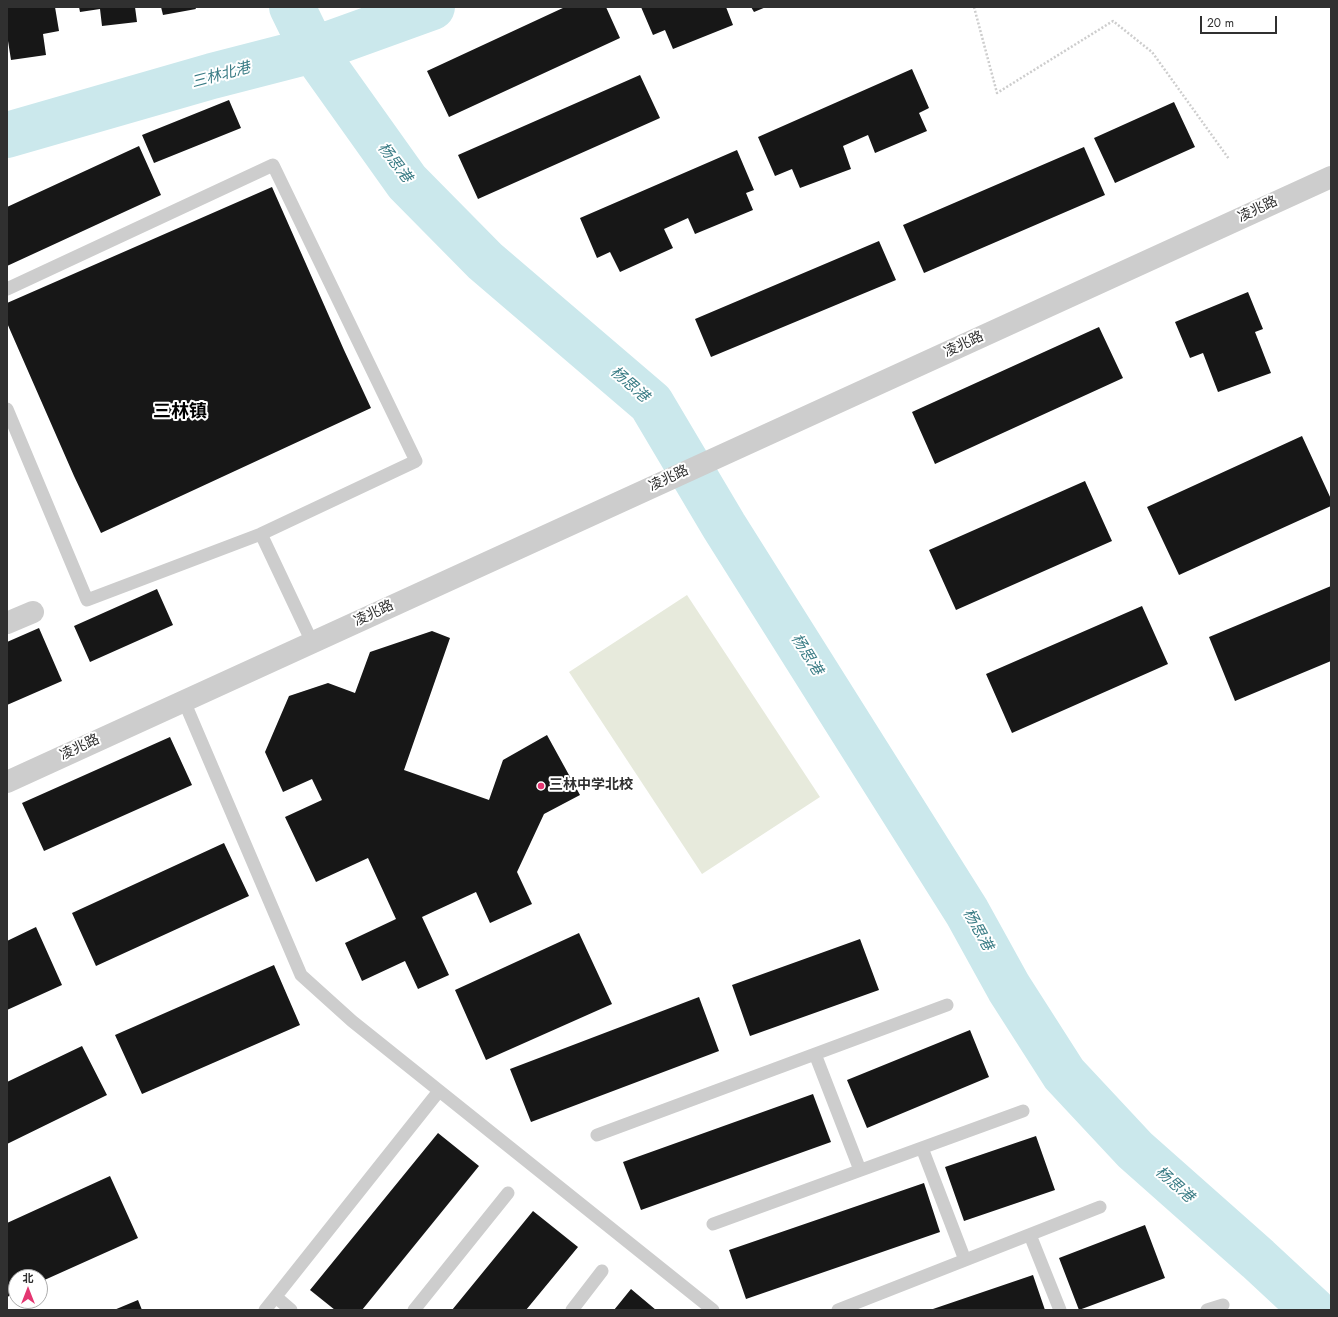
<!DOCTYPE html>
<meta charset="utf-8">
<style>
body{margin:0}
#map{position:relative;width:1338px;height:1317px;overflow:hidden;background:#fff;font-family:Jost,"Noto Sans SC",sans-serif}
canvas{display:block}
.frame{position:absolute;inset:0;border:8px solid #303030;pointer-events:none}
.north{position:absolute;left:8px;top:1269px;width:40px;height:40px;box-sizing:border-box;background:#fff;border:1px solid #acacac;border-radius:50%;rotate:0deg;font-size:11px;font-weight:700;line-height:16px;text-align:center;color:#303030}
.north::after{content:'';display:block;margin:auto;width:14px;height:18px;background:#e43671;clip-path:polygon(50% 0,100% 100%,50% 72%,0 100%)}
.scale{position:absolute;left:1200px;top:16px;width:77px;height:18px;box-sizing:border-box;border:2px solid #303030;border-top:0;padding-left:5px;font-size:12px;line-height:14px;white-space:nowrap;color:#303030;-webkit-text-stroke:3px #fff;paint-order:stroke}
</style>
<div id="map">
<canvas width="1338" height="1317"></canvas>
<div class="frame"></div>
<div class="north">北</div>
<div class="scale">20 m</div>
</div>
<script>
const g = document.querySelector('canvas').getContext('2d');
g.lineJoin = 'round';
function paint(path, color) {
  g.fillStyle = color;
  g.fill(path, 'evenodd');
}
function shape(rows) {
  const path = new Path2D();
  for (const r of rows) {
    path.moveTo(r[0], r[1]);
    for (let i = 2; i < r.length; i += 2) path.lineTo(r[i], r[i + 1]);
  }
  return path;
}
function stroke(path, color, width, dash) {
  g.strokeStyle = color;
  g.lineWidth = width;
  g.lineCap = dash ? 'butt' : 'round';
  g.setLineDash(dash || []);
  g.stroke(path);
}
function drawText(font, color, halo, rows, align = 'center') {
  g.font = font + ' Jost,"Noto Sans SC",sans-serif';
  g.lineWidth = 4;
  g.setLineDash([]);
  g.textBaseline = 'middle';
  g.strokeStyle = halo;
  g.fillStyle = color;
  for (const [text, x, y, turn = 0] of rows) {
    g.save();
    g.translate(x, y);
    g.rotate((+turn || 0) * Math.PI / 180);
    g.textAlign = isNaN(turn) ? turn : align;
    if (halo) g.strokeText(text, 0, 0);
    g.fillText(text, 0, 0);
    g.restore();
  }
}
paint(shape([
 [687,595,820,797,702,874,569,672]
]), '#e7eadc');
stroke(shape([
 [292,7,313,50,407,182,485,261,651,403,724,526,967,912,1009,988,1064,1074,1135,1150,1258,1259,1313,1310],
 [7,135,212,76,313,50,432,7]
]), '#cbe8ec', 46);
paint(shape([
 [7,7,55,7,59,31,43,34,46,55,11,60,8,41,7,41],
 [79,7,135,7,137,22,102,26,100,9,80,12],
 [161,7,195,7,196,9,163,15],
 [565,7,606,7,620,38,449,117,427,71],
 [641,7,726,7,733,25,673,49,665,30,653,35],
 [751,7,766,7,754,12],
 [912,69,929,108,919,113,927,131,875,153,868,135,843,146,851,169,800,188,792,169,775,176,758,137],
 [640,75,660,118,478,199,458,155],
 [229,100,241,128,154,163,142,135],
 [1174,102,1195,147,1115,183,1094,138],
 [139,146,161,195,7,266,7,207],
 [1084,147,1105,195,924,273,903,225],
 [737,150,754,190,746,193,753,210,695,234,688,218,664,229,673,248,620,272,610,252,597,258,580,218],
 [272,187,344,350,371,408,101,533,74,476,7,323,7,303],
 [879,241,896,280,711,357,695,319],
 [1248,292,1263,329,1255,332,1271,373,1218,392,1203,353,1190,358,1175,322],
 [1099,327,1123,378,935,464,912,412],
 [1302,436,1331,499,1331,506,1179,575,1147,507],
 [1085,481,1112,541,956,610,929,550],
 [1331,586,1331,661,1235,701,1209,637],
 [157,589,173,625,90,662,74,626],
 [1142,606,1168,664,1012,733,986,674],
 [39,628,62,681,7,705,7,642],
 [432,631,450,638,404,770,489,800,503,760,547,735,580,795,544,814,517,872,532,904,490,923,476,892,422,917,449,975,418,989,405,961,362,981,345,943,396,919,368,858,316,882,285,817,322,800,312,779,283,792,265,752,289,696,328,683,355,693,370,652],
 [170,737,192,785,44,851,22,803],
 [224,843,249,896,96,966,72,913],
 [36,927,62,985,7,1010,7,941],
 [579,933,612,1004,486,1060,455,990],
 [860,939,879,990,750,1036,732,985],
 [274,965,300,1025,142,1094,115,1035],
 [699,997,719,1051,531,1122,510,1069],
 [970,1030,989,1077,867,1128,847,1080],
 [82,1046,107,1095,7,1144,7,1082],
 [813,1094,831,1142,641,1210,623,1162],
 [438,1133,479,1166,362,1310,335,1310,310,1290],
 [1036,1136,1055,1190,964,1221,945,1167],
 [110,1176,138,1238,40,1282,40,1277,16,1277,16,1293,7,1297,7,1223],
 [924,1183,940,1232,746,1299,729,1250],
 [533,1211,578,1247,526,1310,452,1310],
 [1145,1225,1165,1278,1079,1310,1059,1258],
 [1033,1275,1045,1310,930,1310],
 [631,1289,656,1310,614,1310],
 [138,1300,142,1310,114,1310]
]), '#171717');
stroke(shape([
 [974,7,997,93,1113,21,1152,52,1229,159]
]), '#cdcdcd', 2.5, [2, 2]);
stroke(shape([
 [7,289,273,165,416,461,261,534,87,600,7,409],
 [261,534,312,642],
 [184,701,301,975,352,1021,713,1310],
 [815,1054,860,1170],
 [597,1135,947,1005],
 [922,1148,965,1260],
 [713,1224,1023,1111],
 [1030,1235,1060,1310],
 [276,1297,291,1310],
 [265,1310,439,1091],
 [414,1310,508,1193],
 [572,1310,602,1271],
 [838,1310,1100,1207],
 [1207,1310,1223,1305]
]), '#cdcdcd', 13);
stroke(shape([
 [7,623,33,612],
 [7,782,1331,177]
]), '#cdcdcd', 22);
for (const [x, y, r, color] of [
 [541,786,4,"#e43671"]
]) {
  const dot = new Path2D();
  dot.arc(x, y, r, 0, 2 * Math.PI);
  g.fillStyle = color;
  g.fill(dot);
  stroke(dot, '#fff', 1.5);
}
drawText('14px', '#303030', '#fff', [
 ["凌兆路",1258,210,-25],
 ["凌兆路",964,345,-25],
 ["凌兆路",669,479,-25],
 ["凌兆路",374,614,-25],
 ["凌兆路",80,748,-25]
]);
drawText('bold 14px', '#303030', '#fff', [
 ["三林中学北校",549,786]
], 'left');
drawText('italic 15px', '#3a7c85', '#fff', [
 ["三林北港",221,76,-15],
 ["杨思港",394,163,53],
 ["杨思港",629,385,41],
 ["杨思港",806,655,58],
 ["杨思港",977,930,61],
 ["杨思港",1174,1185,42]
]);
drawText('bold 18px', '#000', '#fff', [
 ["三林镇",180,413]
]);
</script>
